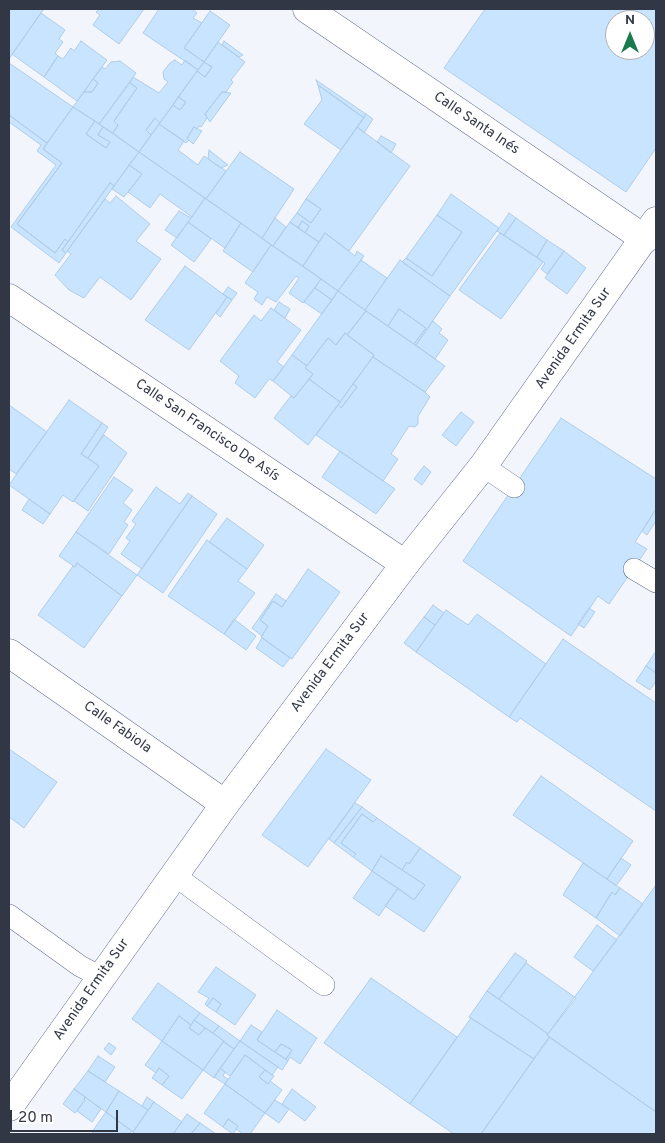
<!DOCTYPE html>
<meta charset="utf-8">
<style>
body{margin:0}
#map{position:relative;width:665px;height:1143px;overflow:hidden;background:#f3f5fd;font-family:Overpass,sans-serif}
canvas{display:block}
.frame{position:absolute;inset:0;border:10px solid #323745;pointer-events:none}
.north{position:absolute;left:605px;top:10px;width:50px;height:50px;box-sizing:border-box;background:#fff;border:1px solid #adafb5;border-radius:50%;rotate:0deg;font-size:14px;font-weight:700;line-height:20px;text-align:center;color:#323745}
.north::after{content:'';display:block;margin:auto;width:18px;height:22px;background:#1a794f;clip-path:polygon(50% 0,100% 100%,50% 72%,0 100%)}
.scale{position:absolute;left:10px;top:1110px;width:108px;height:22px;box-sizing:border-box;border:2px solid #323745;border-top:0;padding-left:6px;font-size:15px;line-height:18px;white-space:nowrap;color:#323745;-webkit-text-stroke:4px #fff;paint-order:stroke}
</style>
<div id="map">
<canvas width="665" height="1143"></canvas>
<div class="frame"></div>
<div class="north">N</div>
<div class="scale">20 m</div>
</div>
<script>
const g = document.querySelector('canvas').getContext('2d');
g.lineJoin = 'round';
function paint(path, color) {
  g.fillStyle = color;
  g.fill(path, 'evenodd');
}
function shape(rows) {
  const path = new Path2D();
  for (const r of rows) {
    path.moveTo(r[0], r[1]);
    for (let i = 2; i < r.length; i += 2) path.lineTo(r[i], r[i + 1]);
  }
  return path;
}
function stroke(path, color, width, dash) {
  g.strokeStyle = color;
  g.lineWidth = width;
  g.lineCap = dash ? 'butt' : 'round';
  g.setLineDash(dash || []);
  g.stroke(path);
}
function drawText(font, color, halo, rows, align = 'center') {
  g.font = font + ' Overpass,sans-serif';
  g.lineWidth = 5;
  g.setLineDash([]);
  g.textBaseline = 'middle';
  g.strokeStyle = halo;
  g.fillStyle = color;
  for (const [text, x, y, turn = 0] of rows) {
    g.save();
    g.translate(x, y);
    g.rotate((+turn || 0) * Math.PI / 180);
    g.textAlign = isNaN(turn) ? turn : align;
    if (halo) g.strokeText(text, 0, 0);
    g.fillText(text, 0, 0);
    g.restore();
  }
}
const building = shape([
 [9,9,41,9,43,10,9,59,9,9],
 [99,9,144,9,119,44,93,25,100,15,96,12,99,9],
 [159,9,192,9,197,13,193,18,202,23,184,48,204,62,198,70,143,33,159,9],
 [485,9,656,9,656,148,626,192,444,68,485,9],
 [615,20,645,20,645,50,615,50,615,20],
 [210,11,230,25,204,62,184,48,210,11],
 [41,13,65,30,59,39,63,42,55,53,58,56,44,77,12,54,41,13],
 [81,41,107,60,77,101,44,77,58,56,63,59,71,48,74,51,81,41],
 [224,41,243,55,239,57,222,45,224,41],
 [218,42,245,62,231,80,233,82,226,92,222,92,205,114,207,118,201,127,199,126,197,129,194,127,187,138,189,140,186,143,159,124,173,105,180,110,186,102,178,97,197,71,205,77,212,67,204,62,218,42],
 [175,60,182,65,185,60,198,70,160,123,155,118,146,130,151,135,139,152,113,133,118,125,114,121,137,88,130,83,133,77,159,93,168,82,164,79,163,72,170,63,175,60],
 [120,61,136,73,99,124,73,107,84,92,92,92,98,83,93,79,102,67,105,69,111,62,120,61],
 [204,62,212,67,205,77,197,71,204,62],
 [9,63,73,107,47,143,9,115,9,63],
 [93,79,98,83,92,92,84,92,93,79],
 [316,80,366,114,364,118,318,85,316,80],
 [130,83,137,88,114,121,118,125,113,133,99,124,130,83],
 [318,85,364,118,341,150,304,124,322,100,318,85],
 [222,92,231,93,210,122,205,114,222,92],
 [178,97,186,102,180,110,173,105,178,97],
 [73,107,95,121,86,134,106,148,110,142,98,135,103,127,139,152,114,186,110,183,68,242,65,239,55,253,17,224,62,163,43,149,73,107],
 [366,114,373,119,364,133,357,127,366,114],
 [9,115,47,143,43,149,62,163,17,224,55,253,65,239,68,242,62,250,66,253,59,263,11,227,56,165,37,151,41,145,9,122,9,115],
 [155,118,160,123,151,135,146,130,155,118],
 [95,121,103,127,98,135,110,142,106,148,86,134,95,121],
 [159,124,184,141,178,150,198,165,204,156,226,171,206,199,139,152,159,124],
 [194,127,202,131,193,144,187,138,194,127],
 [357,127,410,166,349,251,325,233,319,242,305,233,309,226,302,221,298,228,290,222,297,213,311,223,321,209,306,199,357,127],
 [381,136,396,144,391,153,377,142,381,136],
 [209,150,228,165,221,168,208,159,209,150],
 [139,152,205,198,192,217,160,194,150,208,128,192,142,174,129,165,139,152],
 [240,152,294,189,262,238,206,199,240,152],
 [129,165,142,174,124,197,112,189,129,165],
 [110,183,114,186,66,253,62,250,110,183],
 [451,194,499,228,450,296,402,262,406,258,432,276,462,232,437,215,451,194],
 [116,196,150,224,136,241,161,259,131,300,100,277,84,298,69,290,55,275,71,254,67,251,105,199,110,203,116,196],
 [205,198,241,223,225,248,188,222,205,198],
 [306,199,321,209,311,223,297,213,306,199],
 [179,211,191,218,177,238,165,230,179,211],
 [509,213,516,218,504,235,497,231,509,213],
 [437,215,462,232,432,276,406,258,437,215],
 [275,218,286,227,273,246,262,238,275,218],
 [516,218,547,240,537,257,504,235,516,218],
 [302,221,309,226,305,233,298,228,302,221],
 [188,222,211,239,194,262,171,245,188,222],
 [290,222,319,242,303,266,273,246,290,222],
 [241,223,271,245,253,272,223,251,241,223],
 [325,233,355,256,357,251,364,256,338,291,303,266,325,233],
 [500,233,543,262,501,319,459,290,500,233],
 [547,240,564,251,547,274,541,269,545,263,537,257,547,240],
 [271,245,321,279,303,303,289,293,299,278,296,276,276,302,267,297,262,305,254,299,258,292,245,283,271,245],
 [564,251,586,268,567,294,545,278,564,251],
 [361,260,387,278,365,310,338,291,361,260],
 [400,260,450,296,416,345,414,344,426,328,399,309,388,326,365,310,400,260],
 [185,266,227,297,189,350,145,320,185,266],
 [321,279,338,291,332,300,315,288,321,279],
 [228,287,237,293,232,300,223,294,228,287],
 [315,288,332,300,322,314,304,302,315,288],
 [338,291,366,311,347,335,345,333,336,345,328,338,307,366,292,355,338,291],
 [227,297,232,300,220,317,216,313,227,297],
 [279,302,290,309,285,318,274,310,279,302],
 [271,308,301,330,277,362,284,367,273,381,269,379,255,398,235,383,239,376,220,361,254,315,261,321,271,308],
 [399,309,426,328,414,344,388,326,399,309],
 [366,311,445,366,425,392,373,357,374,355,347,335,366,311],
 [433,321,442,329,439,333,448,340,435,359,416,345,433,321],
 [345,333,374,355,340,402,309,379,313,374,305,368,328,338,336,345,345,333],
 [292,355,307,366,305,368,313,374,294,398,273,381,292,355],
 [373,357,425,392,430,397,418,416,418,424,415,427,409,426,391,454,398,459,383,481,316,435,338,405,341,408,357,387,353,384,373,357],
 [309,379,340,402,308,445,274,418,291,396,294,398,309,379],
 [353,384,357,387,341,408,338,405,353,384],
 [69,400,102,423,81,454,99,466,73,502,63,495,50,514,9,485,69,400],
 [9,405,47,432,16,474,9,469,9,405],
 [461,412,474,422,456,446,442,435,461,412],
 [561,418,656,479,656,509,635,542,647,549,609,604,598,596,571,636,463,561,561,418],
 [102,423,108,427,88,458,81,454,102,423],
 [104,435,127,453,88,511,74,501,99,466,88,458,104,435],
 [340,451,395,489,376,514,322,477,340,451],
 [424,466,431,472,422,485,414,479,424,466],
 [114,477,133,490,123,503,132,510,124,522,128,525,109,554,76,532,114,477],
 [156,487,180,504,188,493,192,496,142,569,121,554,130,541,126,538,136,524,132,521,156,487],
 [192,496,217,514,163,593,137,575,192,496],
 [29,499,50,514,43,524,22,510,29,499],
 [656,509,656,521,647,535,642,531,656,509],
 [227,518,264,545,247,569,209,542,227,518],
 [76,532,137,575,122,596,77,563,75,567,59,556,76,532],
 [207,540,247,569,238,581,255,593,224,634,168,596,207,540],
 [77,563,122,596,84,648,38,615,73,566,75,567,77,563],
 [308,569,340,592,292,659,261,637,268,626,260,620,273,601,282,607,308,569],
 [276,594,286,601,282,607,273,601,260,620,268,626,262,636,252,628,276,594],
 [433,605,444,613,435,625,424,617,433,605],
 [589,608,595,612,584,628,578,624,589,608],
 [446,610,468,625,477,614,546,664,509,717,416,652,446,610],
 [424,617,435,625,416,652,404,643,424,617],
 [234,619,256,636,246,650,224,634,234,619],
 [262,638,290,658,283,667,256,648,262,638],
 [563,639,656,703,656,811,520,718,517,722,509,717,563,639],
 [656,651,656,673,646,666,656,651],
 [646,666,656,673,656,681,650,690,636,681,646,666],
 [9,749,57,782,24,828,9,817,9,749],
 [326,749,371,780,308,867,262,835,326,749],
 [541,776,633,841,607,879,513,815,541,776],
 [355,803,362,807,334,843,329,839,355,803],
 [362,807,377,818,373,822,362,814,341,843,356,854,353,857,334,843,362,807],
 [362,814,373,822,377,818,420,848,409,864,407,862,402,870,381,856,372,871,353,857,356,854,341,843,362,814],
 [420,848,461,877,424,932,385,906,398,888,414,900,425,885,402,870,407,862,409,864,420,848],
 [381,856,425,885,414,900,372,871,381,856],
 [621,858,631,865,616,886,607,879,621,858],
 [583,863,620,888,615,895,612,892,596,918,563,895,583,863],
 [372,871,398,888,379,916,353,898,372,871],
 [656,885,656,1112,547,1035,656,885],
 [620,888,643,904,620,936,596,918,612,892,615,895,620,888],
 [597,925,617,940,593,971,574,957,597,925],
 [515,953,527,961,499,999,487,991,515,953],
 [526,963,576,998,548,1034,499,999,526,963],
 [216,967,256,995,235,1025,216,1012,221,1004,213,998,207,1006,205,1004,209,998,198,992,216,967],
 [371,978,457,1037,410,1104,324,1043,371,978],
 [158,983,200,1013,191,1025,179,1016,162,1041,132,1019,158,983],
 [487,991,548,1034,547,1035,550,1037,534,1059,469,1017,487,991],
 [213,998,221,1004,216,1012,207,1006,213,998],
 [277,1010,317,1038,300,1064,290,1057,288,1061,286,1059,292,1050,281,1044,275,1052,257,1040,277,1010],
 [200,1013,219,1026,213,1033,194,1020,200,1013],
 [179,1016,191,1025,189,1028,199,1035,205,1028,224,1041,203,1070,162,1041,179,1016],
 [471,1018,534,1059,481,1134,454,1134,410,1104,471,1018],
 [194,1020,205,1028,199,1035,189,1028,194,1020],
 [251,1025,262,1032,257,1040,288,1061,282,1070,240,1041,251,1025],
 [219,1026,240,1041,234,1049,213,1033,219,1026],
 [549,1037,656,1112,656,1134,481,1134,549,1037],
 [162,1041,203,1070,182,1099,162,1085,169,1076,159,1068,156,1073,145,1065,162,1041],
 [240,1041,278,1067,272,1075,245,1055,230,1076,220,1068,240,1041],
 [223,1042,234,1049,214,1078,203,1070,223,1042],
 [109,1043,116,1048,111,1055,104,1049,109,1043],
 [281,1044,292,1050,286,1059,275,1052,281,1044],
 [245,1055,265,1070,259,1077,268,1084,270,1081,282,1090,265,1113,225,1084,245,1055],
 [98,1056,115,1067,105,1082,88,1071,98,1056],
 [159,1068,169,1076,162,1085,152,1078,159,1068],
 [220,1068,225,1072,223,1076,228,1079,225,1084,214,1077,220,1068],
 [265,1070,274,1076,268,1084,259,1077,265,1070],
 [88,1071,119,1091,106,1112,74,1089,88,1071],
 [225,1084,265,1113,250,1134,243,1134,236,1129,238,1126,228,1119,223,1127,204,1113,225,1084],
 [74,1089,85,1097,84,1100,85,1100,75,1113,63,1104,74,1089],
 [292,1089,316,1107,305,1121,282,1104,292,1089],
 [119,1091,148,1110,133,1132,106,1112,119,1091],
 [85,1097,101,1109,92,1122,77,1111,85,1100,84,1100,85,1097],
 [147,1097,154,1102,148,1110,142,1106,147,1097],
 [275,1100,289,1109,279,1123,265,1113,275,1100],
 [154,1102,182,1122,173,1134,136,1134,133,1132,154,1102],
 [106,1112,132,1131,129,1134,95,1134,92,1132,106,1112],
 [187,1114,200,1123,191,1134,173,1134,187,1114],
 [228,1119,238,1126,233,1134,223,1127,228,1119],
 [200,1123,216,1134,191,1134,200,1123]
]);
paint(building, '#c8e4fe');
stroke(building, '#afcce8', 1);
const service = shape([
 [483,466,514,487],
 [634,569,656,582],
 [174,875,324,985],
 [9,915,80,966,101,977]
]);
const minor = shape([
 [307,9,645,239],
 [9,298,405,564],
 [9,653,225,804]
]);
const secondary = shape([
 [9,1107,225,804,405,564,483,466,656,221]
]);
stroke(service, '#667190', 22);
stroke(minor, '#667190', 29);
stroke(secondary, '#667190', 29);
stroke(service, '#fff', 21);
stroke(minor, '#fff', 28);
stroke(secondary, '#fff', 28);
drawText('14px', '#323745', '#fff', [
 ["Calle Santa Inés",476,124,34],
 ["Avenida Ermita Sur",574,339,-55],
 ["Calle San Francisco De Asís",207,431,34],
 ["Avenida Ermita Sur",331,663,-53],
 ["Calle Fabiola",117,728,35],
 ["Avenida Ermita Sur",92,990,-55]
]);
</script>
